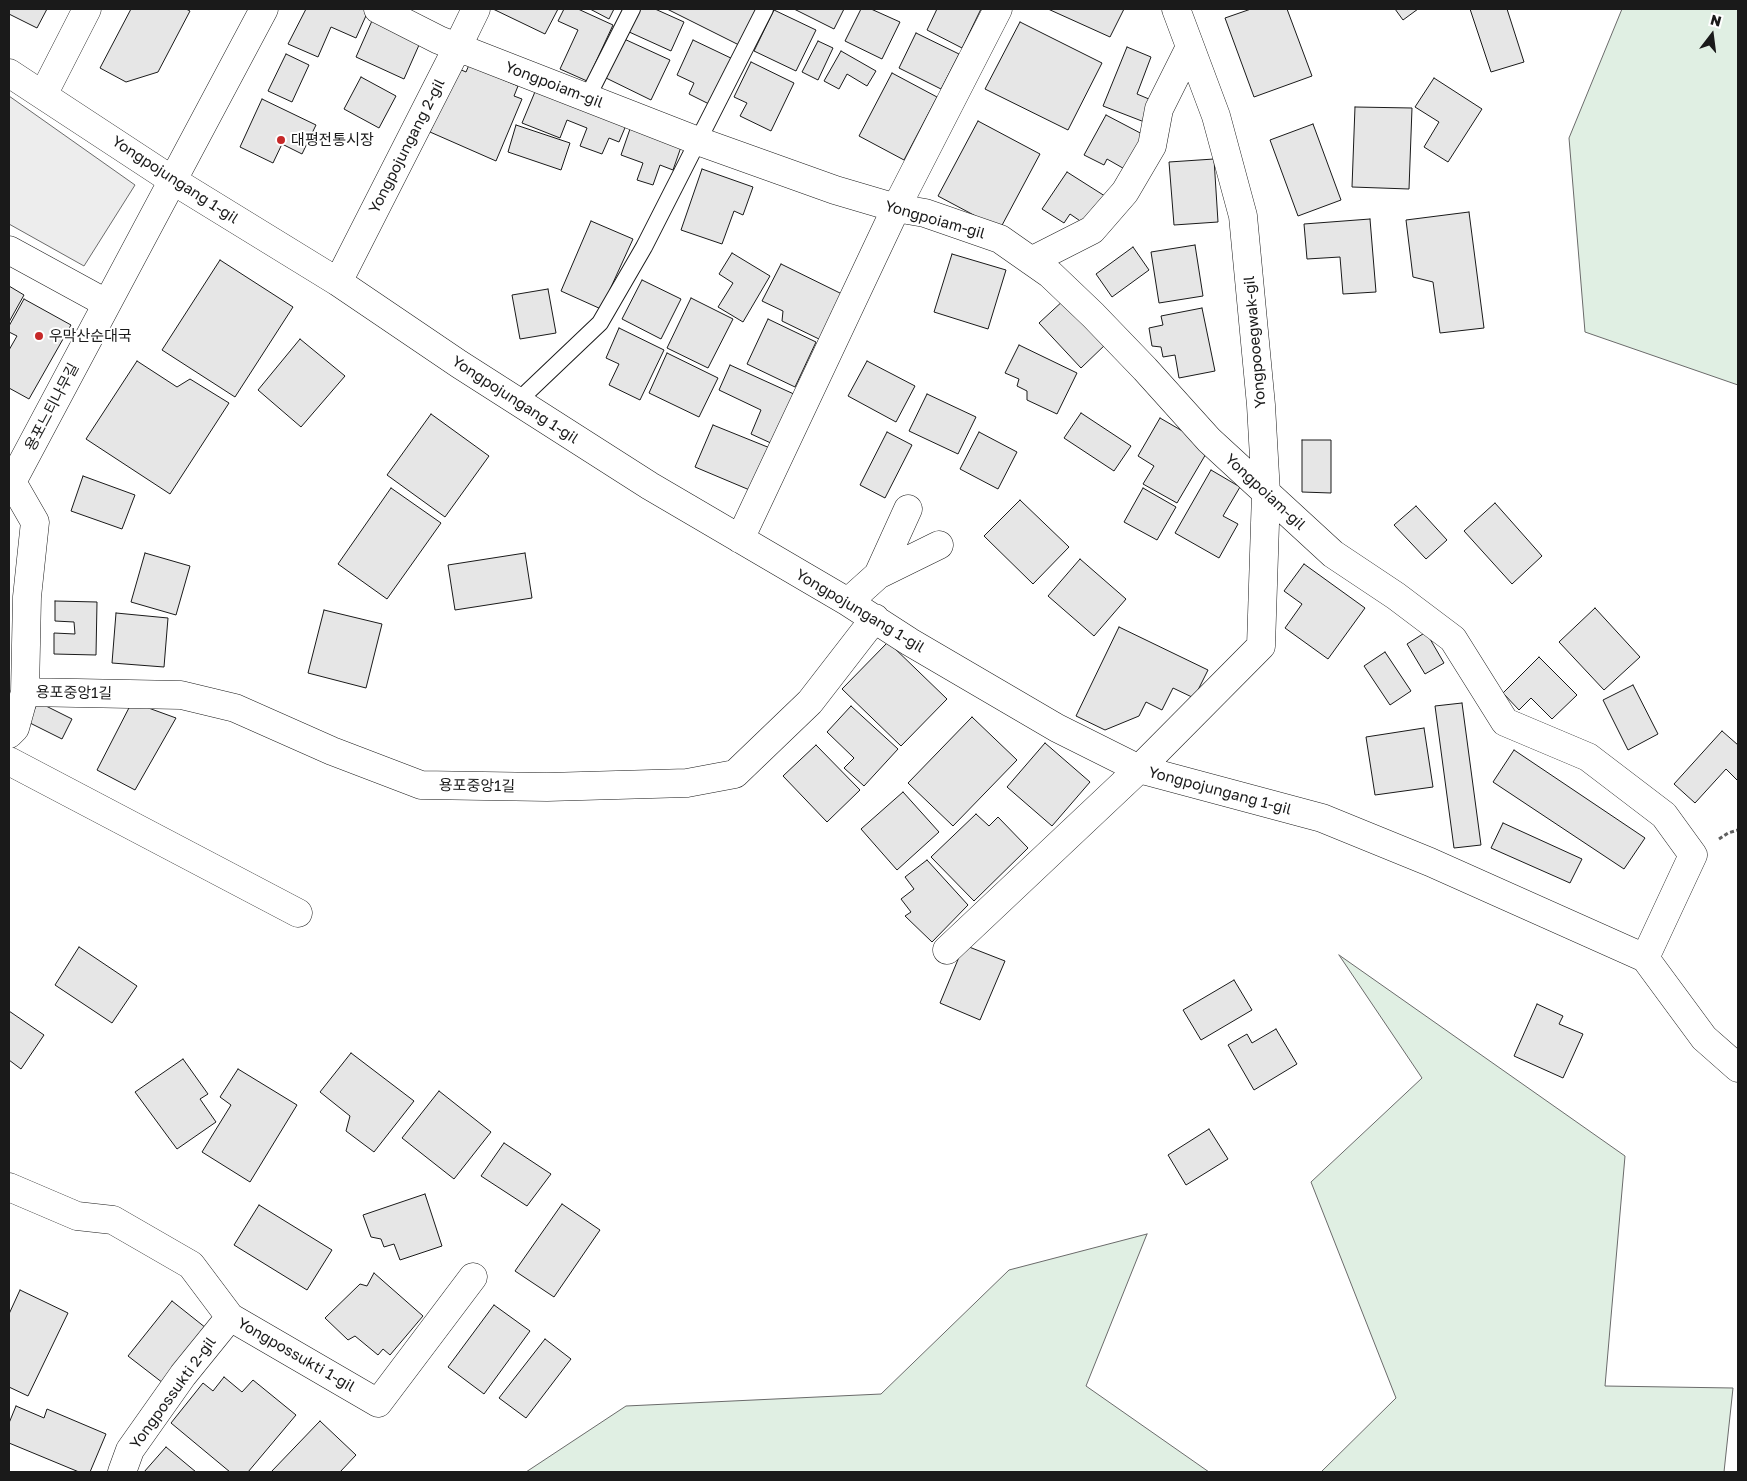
<!DOCTYPE html>
<meta charset="utf-8">
<style>
body{margin:0}
#map{position:relative;width:1747px;height:1481px;overflow:hidden;background:#fff;font-family:"Golos Text",sans-serif}
canvas{display:block}
.frame{position:absolute;inset:0;border:10px solid #1a1a1a;pointer-events:none}
.north{position:absolute;left:1687px;top:10px;width:50px;height:50px;-webkit-text-stroke:4px #fff;paint-order:stroke;rotate:15deg;font-size:14px;font-weight:700;line-height:20px;text-align:center;color:#1a1a1a}
.north::after{content:'';display:block;margin:auto;width:18px;height:22px;background:#1a1a1a;clip-path:polygon(50% 0,100% 100%,50% 72%,0 100%)}
</style>
<div id="map">
<canvas width="1747" height="1481"></canvas>
<div class="frame"></div>
<div class="north">N</div>
</div>
<script>
const g = document.querySelector('canvas').getContext('2d');
g.lineJoin = 'round';
function paint(path, color) {
  g.fillStyle = color;
  g.fill(path, 'evenodd');
}
function shape(rows) {
  const path = new Path2D();
  for (const r of rows) {
    path.moveTo(r[0], r[1]);
    for (let i = 2; i < r.length; i += 2) path.lineTo(r[i], r[i + 1]);
  }
  return path;
}
function stroke(path, color, width, dash) {
  g.strokeStyle = color;
  g.lineWidth = width;
  g.lineCap = dash ? 'butt' : 'round';
  g.setLineDash(dash || []);
  g.stroke(path);
}
function drawText(font, color, halo, rows, align = 'center') {
  g.font = font + ' "Golos Text","Noto Sans KR",sans-serif';
  g.lineWidth = 4;
  g.setLineDash([]);
  g.textBaseline = 'middle';
  g.strokeStyle = halo;
  g.fillStyle = color;
  for (const [text, x, y, turn = 0] of rows) {
    g.save();
    g.translate(x, y);
    g.rotate((+turn || 0) * Math.PI / 180);
    g.textAlign = isNaN(turn) ? turn : align;
    if (halo) g.strokeText(text, 0, 0);
    g.fillText(text, 0, 0);
    g.restore();
  }
}
const green = shape([
 [1622,9,1738,9,1738,385,1585,332,1569,138,1622,9],
 [1339,955,1625,1156,1605,1386,1733,1388,1724,1472,1321,1472,1396,1398,1311,1182,1422,1078,1339,955],
 [1147,1234,1086,1386,1209,1472,526,1472,626,1406,881,1394,1009,1270,1147,1234]
]);
paint(green, '#e0efe3');
stroke(green, '#6a6a6a', 1);
const parking = shape([
 [9,96,135,185,84,266,9,224,9,96]
]);
paint(parking, '#ededed');
stroke(parking, '#6a6a6a', 1);
const building = shape([
 [9,9,47,9,37,28,9,14,9,9],
 [131,9,186,9,190,11,158,72,126,82,100,68,131,9],
 [306,9,369,9,356,38,331,27,318,57,288,44,306,9],
 [493,9,558,9,545,34,493,9],
 [564,9,578,9,613,25,587,81,560,69,578,30,558,21,564,9],
 [590,9,614,9,609,19,590,9],
 [638,9,655,9,684,22,671,51,627,31,638,9],
 [667,9,760,9,741,46,667,9],
 [794,9,844,9,834,29,794,9],
 [861,9,871,9,900,22,882,59,845,41,861,9],
 [937,9,981,9,962,48,927,30,937,9],
 [1048,9,1124,9,1110,37,1048,9],
 [1251,9,1287,9,1312,76,1254,97,1225,18,1251,9],
 [1395,9,1418,9,1403,20,1395,9],
 [1470,9,1507,9,1524,62,1491,72,1470,9],
 [774,10,816,30,796,71,754,51,774,10],
 [375,14,423,36,404,79,356,57,375,14],
 [1020,22,1102,63,1068,130,985,89,1020,22],
 [916,33,959,54,941,89,899,68,916,33],
 [622,38,670,60,651,100,604,77,622,38],
 [693,40,735,60,713,106,689,94,694,83,677,75,693,40],
 [818,41,833,48,818,80,802,72,818,41],
 [1127,47,1151,57,1137,94,1156,102,1147,123,1103,106,1127,47],
 [841,51,876,71,867,86,847,74,839,89,824,81,841,51],
 [286,54,309,65,292,102,268,91,286,54],
 [751,62,794,83,771,131,740,116,747,103,734,97,751,62],
 [469,65,518,86,514,96,522,99,496,161,430,132,457,68,466,72,469,65],
 [892,73,937,97,904,160,859,136,892,73],
 [361,77,396,96,379,128,344,109,361,77],
 [1434,78,1482,109,1448,162,1424,147,1439,122,1415,107,1434,78],
 [537,87,627,123,619,142,609,138,602,154,580,146,587,128,567,120,560,138,522,123,537,87],
 [262,99,316,125,302,154,282,144,273,163,240,147,262,99],
 [1355,107,1412,108,1409,189,1352,187,1355,107],
 [1106,115,1146,136,1128,171,1107,159,1104,165,1084,155,1106,115],
 [978,121,1040,154,1000,229,938,196,978,121],
 [1313,124,1341,200,1298,216,1270,140,1313,124],
 [516,125,570,143,561,170,508,152,516,125],
 [630,129,681,147,673,170,660,165,653,185,637,180,643,163,621,155,630,129],
 [1214,159,1218,222,1174,225,1169,162,1214,159],
 [702,169,753,187,743,215,734,211,722,244,681,230,702,169],
 [1067,172,1108,198,1089,227,1070,214,1064,223,1042,209,1067,172],
 [1469,212,1484,328,1440,333,1433,282,1413,277,1406,220,1469,212],
 [1370,219,1376,292,1343,294,1340,257,1307,259,1304,224,1370,219],
 [591,221,633,239,601,309,561,291,591,221],
 [1195,245,1203,296,1159,303,1151,252,1195,245],
 [1133,247,1149,270,1112,297,1096,274,1133,247],
 [732,253,770,276,743,322,718,307,733,283,719,274,732,253],
 [952,254,1006,270,988,329,934,312,952,254],
 [220,260,293,307,235,397,162,350,220,260],
 [781,264,844,295,821,340,782,321,783,311,762,301,781,264],
 [642,280,681,299,661,339,622,319,642,280],
 [9,286,24,295,9,322,9,286],
 [548,289,556,333,520,339,512,295,548,289],
 [691,298,733,319,708,368,667,348,691,298],
 [24,299,71,325,29,399,9,388,9,350,17,336,9,332,9,326,24,299],
 [1065,299,1107,343,1081,368,1039,323,1065,299],
 [1202,308,1215,371,1179,378,1175,355,1163,357,1161,347,1152,346,1149,328,1163,325,1161,316,1202,308],
 [768,319,816,342,795,387,747,364,768,319],
 [619,328,664,350,640,400,609,385,619,364,606,358,619,328],
 [300,339,345,376,301,427,258,390,300,339],
 [1019,345,1077,373,1057,414,1027,400,1027,391,1017,386,1019,379,1005,373,1019,345],
 [667,353,718,378,699,417,649,393,667,353],
 [137,361,177,387,190,379,229,403,170,494,86,439,137,361],
 [867,361,915,386,896,422,848,396,867,361],
 [730,365,796,395,773,444,751,434,761,410,719,390,730,365],
 [927,394,976,417,958,454,909,431,927,394],
 [1081,413,1131,446,1114,471,1064,438,1081,413],
 [431,414,489,456,445,517,387,475,431,414],
 [1160,418,1210,447,1177,503,1143,484,1154,466,1138,456,1160,418],
 [713,425,770,448,752,491,695,467,713,425],
 [887,432,912,445,885,498,860,485,887,432],
 [979,432,1017,452,998,489,960,469,979,432],
 [1302,440,1331,440,1331,493,1302,492,1302,440],
 [1211,470,1240,487,1223,516,1238,524,1219,558,1175,533,1211,470],
 [83,476,135,495,122,529,71,511,83,476],
 [391,488,441,523,387,599,338,564,391,488],
 [1143,488,1176,507,1157,540,1124,522,1143,488],
 [1020,500,1069,547,1033,584,984,536,1020,500],
 [1495,503,1542,556,1512,584,1464,531,1495,503],
 [1416,506,1447,540,1426,559,1394,525,1416,506],
 [145,553,190,566,176,615,131,602,145,553],
 [525,553,532,598,455,610,448,565,525,553],
 [1080,559,1126,599,1094,636,1048,596,1080,559],
 [1304,564,1365,608,1328,659,1285,628,1302,604,1284,591,1304,564],
 [55,601,97,602,96,655,54,654,54,633,75,634,74,622,55,621,55,601],
 [1595,608,1640,657,1604,690,1559,642,1595,608],
 [324,610,382,624,366,688,308,673,324,610],
 [116,613,168,618,164,667,112,663,116,613],
 [1119,627,1208,670,1194,698,1173,688,1162,710,1146,702,1139,716,1105,730,1076,716,1119,627],
 [1426,632,1444,663,1425,674,1407,644,1426,632],
 [888,642,947,699,901,746,842,689,888,642],
 [1385,652,1411,691,1390,705,1364,666,1385,652],
 [1539,657,1577,695,1552,719,1531,698,1519,710,1503,693,1539,657],
 [1633,685,1658,734,1628,750,1603,700,1633,685],
 [38,702,72,719,62,739,28,722,38,702],
 [132,702,176,718,135,790,97,770,132,702],
 [1462,703,1481,845,1454,848,1435,706,1462,703],
 [851,706,898,749,864,786,844,768,854,758,827,732,851,706],
 [972,717,1017,760,953,826,908,783,972,717],
 [1424,728,1433,787,1375,795,1366,737,1424,728],
 [1722,731,1738,745,1738,781,1726,769,1695,803,1674,784,1722,731],
 [1045,743,1090,782,1052,826,1007,787,1045,743],
 [816,745,860,790,827,822,783,776,816,745],
 [1514,750,1645,838,1624,869,1493,782,1514,750],
 [903,792,939,832,897,870,861,829,903,792],
 [976,814,989,826,998,817,1028,848,974,901,931,857,976,814],
 [1503,823,1582,859,1570,883,1491,848,1503,823],
 [927,860,968,905,932,942,905,916,911,912,901,899,914,889,905,877,927,860],
 [964,945,1005,961,980,1020,940,1003,964,945],
 [79,947,137,986,112,1023,55,985,79,947],
 [1234,980,1252,1010,1201,1040,1183,1010,1234,980],
 [1537,1004,1563,1016,1559,1024,1583,1034,1563,1078,1514,1056,1537,1004],
 [9,1011,44,1035,21,1069,9,1060,9,1011],
 [1276,1029,1297,1064,1254,1090,1228,1045,1247,1034,1252,1043,1276,1029],
 [351,1053,414,1101,374,1152,346,1131,350,1116,320,1092,351,1053],
 [183,1059,208,1094,200,1099,216,1122,177,1149,135,1092,183,1059],
 [238,1069,297,1105,250,1182,202,1152,231,1105,220,1097,238,1069],
 [439,1091,491,1132,454,1179,402,1138,439,1091],
 [1209,1129,1228,1159,1186,1185,1168,1155,1209,1129],
 [504,1143,551,1174,527,1206,481,1176,504,1143],
 [425,1194,442,1246,400,1260,394,1244,384,1247,381,1239,371,1237,363,1215,425,1194],
 [562,1204,600,1230,554,1297,515,1271,562,1204],
 [259,1205,332,1250,307,1290,234,1245,259,1205],
 [374,1273,423,1316,390,1355,383,1349,378,1355,355,1336,348,1340,325,1318,360,1284,367,1286,374,1273],
 [20,1290,68,1313,28,1396,9,1387,9,1314,20,1290],
 [172,1301,206,1328,163,1383,128,1356,172,1301],
 [494,1305,530,1331,484,1394,448,1367,494,1305],
 [545,1339,571,1359,526,1418,499,1398,545,1339],
 [224,1377,242,1392,253,1380,296,1415,248,1472,230,1472,171,1423,203,1383,213,1391,224,1377],
 [16,1406,44,1418,47,1409,106,1434,90,1472,79,1472,9,1443,9,1423,16,1406],
 [320,1421,356,1455,340,1472,271,1472,320,1421],
 [166,1447,196,1472,144,1472,166,1447]
]);
paint(building, '#e6e6e6');
stroke(building, '#1a1a1a', 1);
const lane = shape([
 [587,98,632,9],
 [517,402,600,323,644,247,765,9]
]);
const street = shape([
 [378,9,439,40,698,141,835,190,896,208,925,213,1000,239,1050,274,1093,315,1145,369,1209,440,1333,554,1396,596,1453,639,1505,722,1588,757,1664,815,1693,855,1645,958],
 [9,73,172,180,338,282,459,364,650,486,848,602,910,642,1057,728,1139,769,1322,818,1430,862,1645,958,1704,1038,1738,1068],
 [43,95,87,9],
 [9,250,106,303],
 [1031,261,1092,230,1125,192,1152,146,1159,109,1190,47],
 [338,282,457,48,476,9],
 [740,539,896,208,998,9],
 [878,575,908,509],
 [848,602,878,575,939,545],
 [25,692,181,695,235,708,332,751,421,785,547,787,687,783,735,774,810,702,875,618],
 [9,734,15,728,25,692,27,597,35,522,12,482,264,9],
 [9,761,298,913],
 [947,950,1139,769,1261,646,1266,493,1261,405,1243,216,1216,116,1176,9],
 [9,1187,77,1216,113,1220,191,1265,230,1317,378,1403,473,1277],
 [122,1472,130,1450,183,1375,230,1317]
]);
stroke(lane, '#1a1a1a', 18);
stroke(street, '#1a1a1a', 29);
stroke(shape([
 [1719,839,1728,833,1738,830]
]), '#5f5f5f', 3, [4, 2.5]);
stroke(lane, '#fff', 16);
stroke(street, '#fff', 28);
for (const [x, y, r, color] of [
 [281,140,5,"#c62828"],
 [39,336,5,"#c62828"]
]) {
  const dot = new Path2D();
  dot.arc(x, y, r, 0, 2 * Math.PI);
  g.fillStyle = color;
  g.fill(dot);
  stroke(dot, '#fff', 2);
}
drawText('15px', '#1a1a1a', '#fff', [
 ["Yongpoiam-gil",554,85,21],
 ["Yongpojungang 2-gil",407,146,-63],
 ["Yongpojungang 1-gil",175,180,33],
 ["Yongpoiam-gil",935,220,16],
 ["Yongpooegwak-gil",1255,342,-95],
 ["Yongpojungang 1-gil",515,400,33],
 ["용포느티나무길",52,407,-62],
 ["Yongpoiam-gil",1265,492,43],
 ["Yongpojungang 1-gil",860,611,31],
 ["용포중앙1길",74,693,1],
 ["용포중앙1길",477,786,1],
 ["Yongpojungang 1-gil",1220,791,15],
 ["Yongpossukti 1-gil",296,1355,30],
 ["Yongpossukti 2-gil",173,1393,-54]
]);
drawText('15px', '#1a1a1a', '#fff', [
 ["대평전통시장",291,140],
 ["우막산순대국",49,336]
], 'left');
</script>
